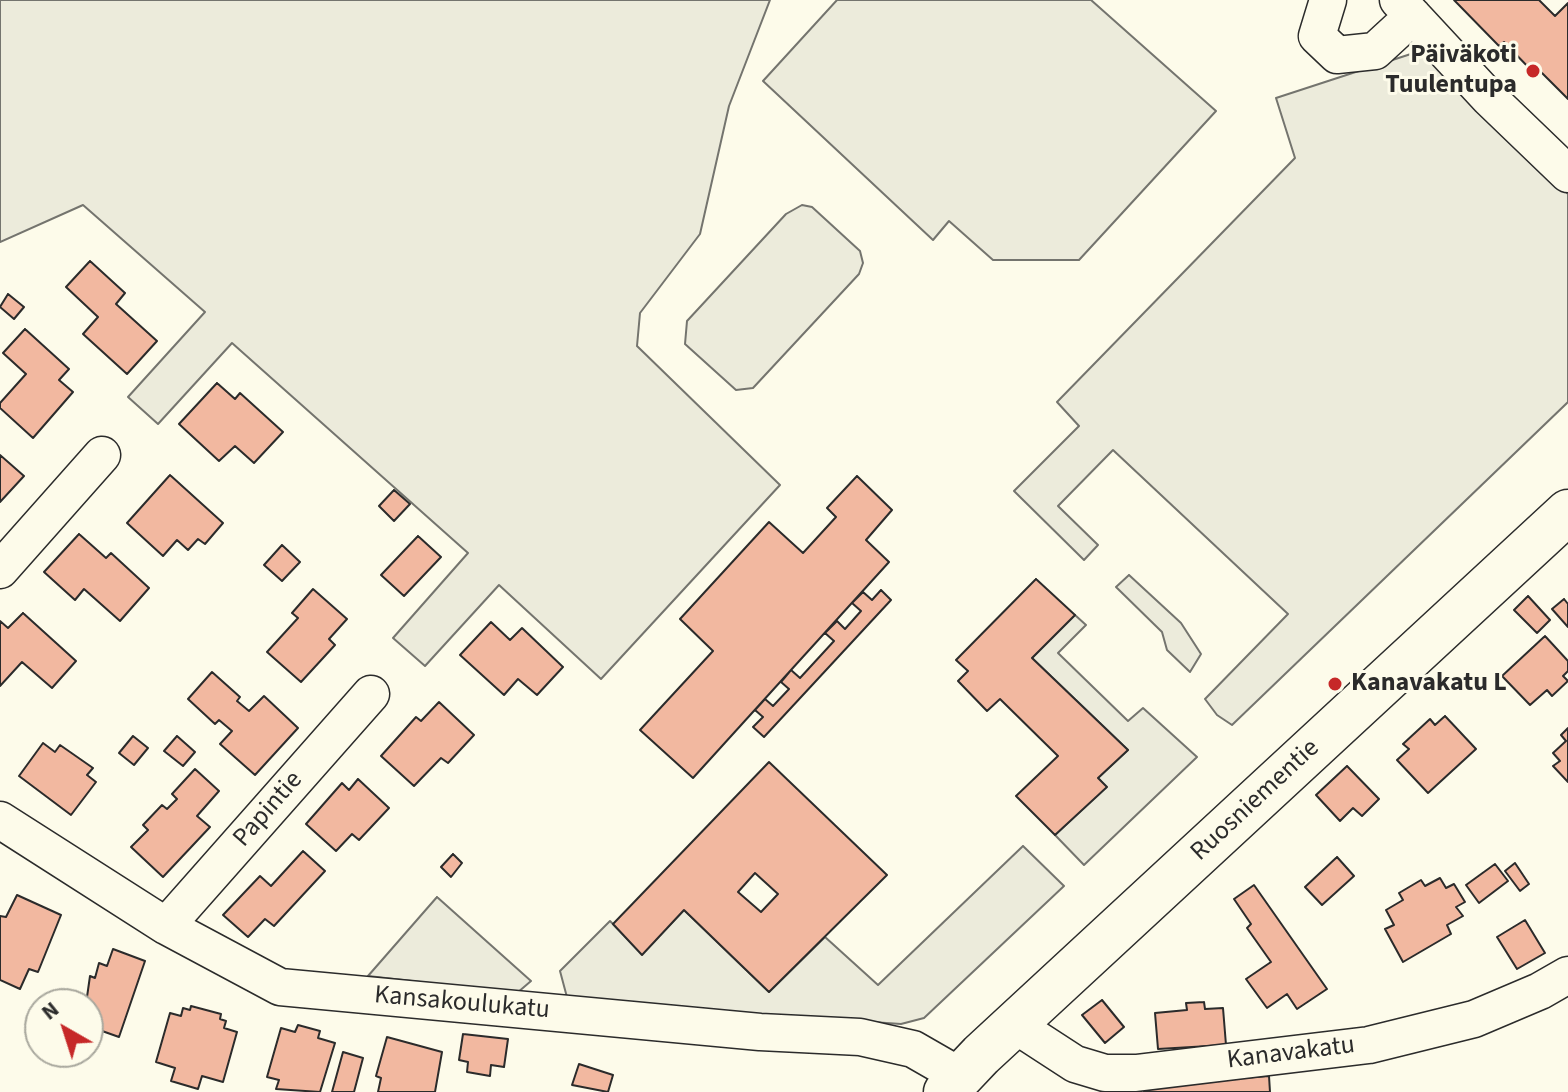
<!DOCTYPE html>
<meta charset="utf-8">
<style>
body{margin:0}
#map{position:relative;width:1568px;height:1092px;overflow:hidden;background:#fdfbea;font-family:"Source Sans 3",sans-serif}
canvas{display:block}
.north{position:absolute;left:24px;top:988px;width:80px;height:80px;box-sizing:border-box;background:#fdfbea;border:2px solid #a9a89e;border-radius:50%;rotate:321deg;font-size:22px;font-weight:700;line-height:32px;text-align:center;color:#2b2b2b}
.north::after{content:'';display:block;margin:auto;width:28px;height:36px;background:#c62828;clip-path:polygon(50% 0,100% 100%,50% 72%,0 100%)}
</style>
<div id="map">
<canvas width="1568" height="1092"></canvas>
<div class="north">N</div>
</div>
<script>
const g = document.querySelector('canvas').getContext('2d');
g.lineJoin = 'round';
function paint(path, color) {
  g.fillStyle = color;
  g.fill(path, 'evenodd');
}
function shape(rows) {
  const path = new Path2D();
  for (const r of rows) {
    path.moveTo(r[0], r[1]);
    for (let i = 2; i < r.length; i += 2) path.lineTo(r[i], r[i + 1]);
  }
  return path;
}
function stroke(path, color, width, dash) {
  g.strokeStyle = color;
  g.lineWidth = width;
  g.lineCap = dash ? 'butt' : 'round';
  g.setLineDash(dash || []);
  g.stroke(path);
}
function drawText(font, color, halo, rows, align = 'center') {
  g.font = font + ' "Source Sans 3",sans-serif';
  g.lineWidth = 6;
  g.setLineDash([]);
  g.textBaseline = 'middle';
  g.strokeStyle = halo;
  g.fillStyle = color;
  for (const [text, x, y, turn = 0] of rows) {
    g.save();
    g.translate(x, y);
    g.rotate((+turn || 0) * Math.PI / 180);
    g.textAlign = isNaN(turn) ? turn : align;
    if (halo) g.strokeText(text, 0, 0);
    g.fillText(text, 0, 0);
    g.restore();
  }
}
const green = shape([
 [0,0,770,0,729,106,700,234,640,313,637,346,780,485,601,679,499,585,425,666,393,638,468,553,232,343,158,424,128,397,205,312,83,205,0,242,0,0],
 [837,0,1091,0,1216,111,1079,260,993,260,949,221,933,240,763,81,837,0],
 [1420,51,1568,194,1568,402,1232,725,1217,715,1205,699,1288,614,1113,450,1058,506,1098,545,1084,560,1014,491,1079,426,1057,402,1295,158,1276,98,1420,51],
 [802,205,812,207,860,251,863,263,859,274,753,388,736,390,685,344,687,321,786,214,802,205],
 [1129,575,1181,623,1201,654,1190,672,1167,650,1162,632,1116,587,1129,575],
 [1075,615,1086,625,1058,653,1128,721,1143,708,1197,757,1084,865,1055,835,1106,787,1098,778,1128,750,1032,658,1075,615],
 [1023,846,1064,886,924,1018,901,1024,568,1001,560,971,610,921,642,954,684,910,769,992,825,937,878,985,1023,846],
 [437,897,531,981,517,993,368,976,437,897]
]);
paint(green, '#ecebdb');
stroke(green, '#74746e', 2);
const building = shape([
 [1454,0,1539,0,1555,16,1568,3,1568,99,1536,67,1532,71,1504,42,1499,46,1454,0],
 [90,261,125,293,116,304,157,341,127,374,83,334,98,317,66,287,90,261],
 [8,294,24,307,14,319,0,307,8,294],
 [25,329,69,369,59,380,73,392,33,438,0,408,0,403,26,374,3,353,25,329],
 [217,383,235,399,240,393,283,432,254,463,235,446,219,461,179,424,217,383],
 [0,455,24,476,0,502,0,455],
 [170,475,223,523,205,544,198,539,188,550,177,540,163,556,127,523,170,475],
 [857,476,892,510,866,540,889,562,693,778,640,730,713,651,680,619,769,522,803,553,836,517,827,508,857,476],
 [394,490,410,504,394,521,379,506,394,490],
 [79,534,106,558,111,553,149,588,120,621,84,589,75,600,44,572,79,534],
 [418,536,441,557,404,596,381,575,418,536],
 [282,545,300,562,282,581,264,565,282,545],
 [1036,579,1075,615,1032,658,1128,750,1098,778,1107,787,1055,835,1016,796,1058,756,1000,699,987,711,958,681,968,671,956,660,1036,579],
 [313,589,347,619,329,639,335,645,301,682,267,652,298,618,292,613,313,589],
 [881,590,891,600,764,737,753,727,763,717,755,710,765,699,773,706,789,689,781,682,791,670,800,678,834,641,825,633,837,621,845,629,861,611,852,603,863,592,872,600,881,590],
 [1528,596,1550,620,1537,633,1514,610,1528,596],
 [1564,599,1568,604,1568,627,1552,609,1564,599],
 [23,613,76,661,52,688,22,662,0,686,0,621,8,628,23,613],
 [491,622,510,640,522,628,563,667,537,695,518,679,504,695,460,655,491,622],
 [1545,636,1568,661,1568,671,1563,676,1568,681,1552,696,1547,690,1530,705,1502,676,1545,636],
 [212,672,240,697,237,701,249,711,264,696,298,728,255,775,220,744,232,731,219,720,215,724,188,699,212,672],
 [439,702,474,735,448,763,441,758,414,786,381,756,416,717,421,721,439,702],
 [1445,716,1476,749,1428,793,1397,760,1409,749,1403,744,1430,719,1435,725,1445,716],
 [1568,728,1568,782,1553,766,1560,761,1553,753,1566,741,1561,735,1568,728],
 [133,736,148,748,134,765,119,753,133,736],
 [177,736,195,752,183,766,164,751,177,736],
 [43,743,55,752,60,745,93,768,87,775,96,782,71,815,19,776,43,743],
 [769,762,887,875,769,992,684,910,642,955,613,924,769,762],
 [755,873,778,894,761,912,738,892,755,873],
 [1347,766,1379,799,1362,816,1353,808,1340,821,1316,795,1347,766],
 [195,769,219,791,197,816,210,827,163,877,131,847,148,830,143,825,162,805,167,809,177,799,172,794,195,769],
 [358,779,389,808,359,840,352,834,336,851,306,824,342,783,349,790,358,779],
 [303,851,325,871,274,926,265,919,248,937,223,915,260,876,271,886,303,851],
 [453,854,462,863,451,877,441,867,453,854],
 [1337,857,1354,876,1322,905,1305,887,1337,857],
 [1515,863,1529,884,1520,891,1505,871,1515,863],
 [1495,864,1508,881,1479,903,1466,885,1495,864],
 [1440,878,1446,888,1454,884,1465,902,1456,907,1463,916,1447,925,1451,934,1403,962,1385,929,1394,925,1386,910,1403,900,1399,893,1421,880,1425,886,1440,878],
 [1254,885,1327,989,1297,1009,1287,994,1267,1008,1246,979,1271,962,1247,928,1251,924,1234,899,1254,885],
 [17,895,61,915,38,972,29,969,20,989,0,980,0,916,6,917,17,895],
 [1525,920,1545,953,1517,969,1497,937,1525,920],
 [113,949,145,961,119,1037,88,1026,86,1004,90,976,95,978,99,963,107,966,113,949],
 [1102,1000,1124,1027,1105,1043,1082,1015,1102,1000],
 [1204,1002,1205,1009,1223,1008,1226,1045,1158,1049,1155,1013,1187,1010,1186,1003,1204,1002],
 [191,1006,221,1014,220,1019,226,1021,224,1028,237,1032,223,1082,202,1076,198,1089,171,1081,175,1068,156,1062,170,1013,181,1016,183,1008,190,1010,191,1006],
 [298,1025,320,1031,318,1038,335,1043,320,1092,276,1089,279,1080,267,1077,281,1028,295,1032,298,1025],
 [463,1034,508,1039,504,1067,491,1065,490,1076,467,1072,468,1062,459,1060,463,1034],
 [387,1037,442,1052,435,1092,378,1092,381,1078,376,1076,387,1037],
 [343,1052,363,1058,354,1092,332,1092,343,1052],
 [579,1064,613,1075,608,1092,572,1085,579,1064],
 [1269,1076,1270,1092,1144,1092,1143,1085,1269,1076]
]);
paint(building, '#f2b8a0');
stroke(building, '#2b2b2b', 2);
const minor = shape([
 [1328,0,1317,36,1337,55,1375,51,1413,16],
 [1398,0,1489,98,1568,174],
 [0,570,102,455],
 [0,820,166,926,280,987,760,1032,860,1037,913,1049,960,1076],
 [166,926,371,694],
 [1015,1025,1075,1064,1105,1073,1136,1073,1369,1045,1474,1019,1540,991,1568,975]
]);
const major = shape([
 [946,1092,981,1055,1568,512]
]);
stroke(minor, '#2b2b2b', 39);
stroke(major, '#2b2b2b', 47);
stroke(minor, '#fdfbea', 36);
stroke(major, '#fdfbea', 44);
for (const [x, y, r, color] of [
 [1533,71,8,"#c62828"],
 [1335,684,8,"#c62828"]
]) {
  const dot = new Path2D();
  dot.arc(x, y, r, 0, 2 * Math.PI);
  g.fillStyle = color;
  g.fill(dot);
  stroke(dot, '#fdfbea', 3);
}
drawText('bold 26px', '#2b2b2b', '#fdfbea', [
 ["Päiväkoti",1517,56],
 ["Tuulentupa",1517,86],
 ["Kanavakatu L",1351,684,"left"]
], 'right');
drawText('26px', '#2b2b2b', '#fdfbea', [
 ["Ruosniementie",1256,801,-43],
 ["Papintie",269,810,-49],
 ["Kansakoulukatu",462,1004,5],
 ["Kanavakatu",1291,1054,-7]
]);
</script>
